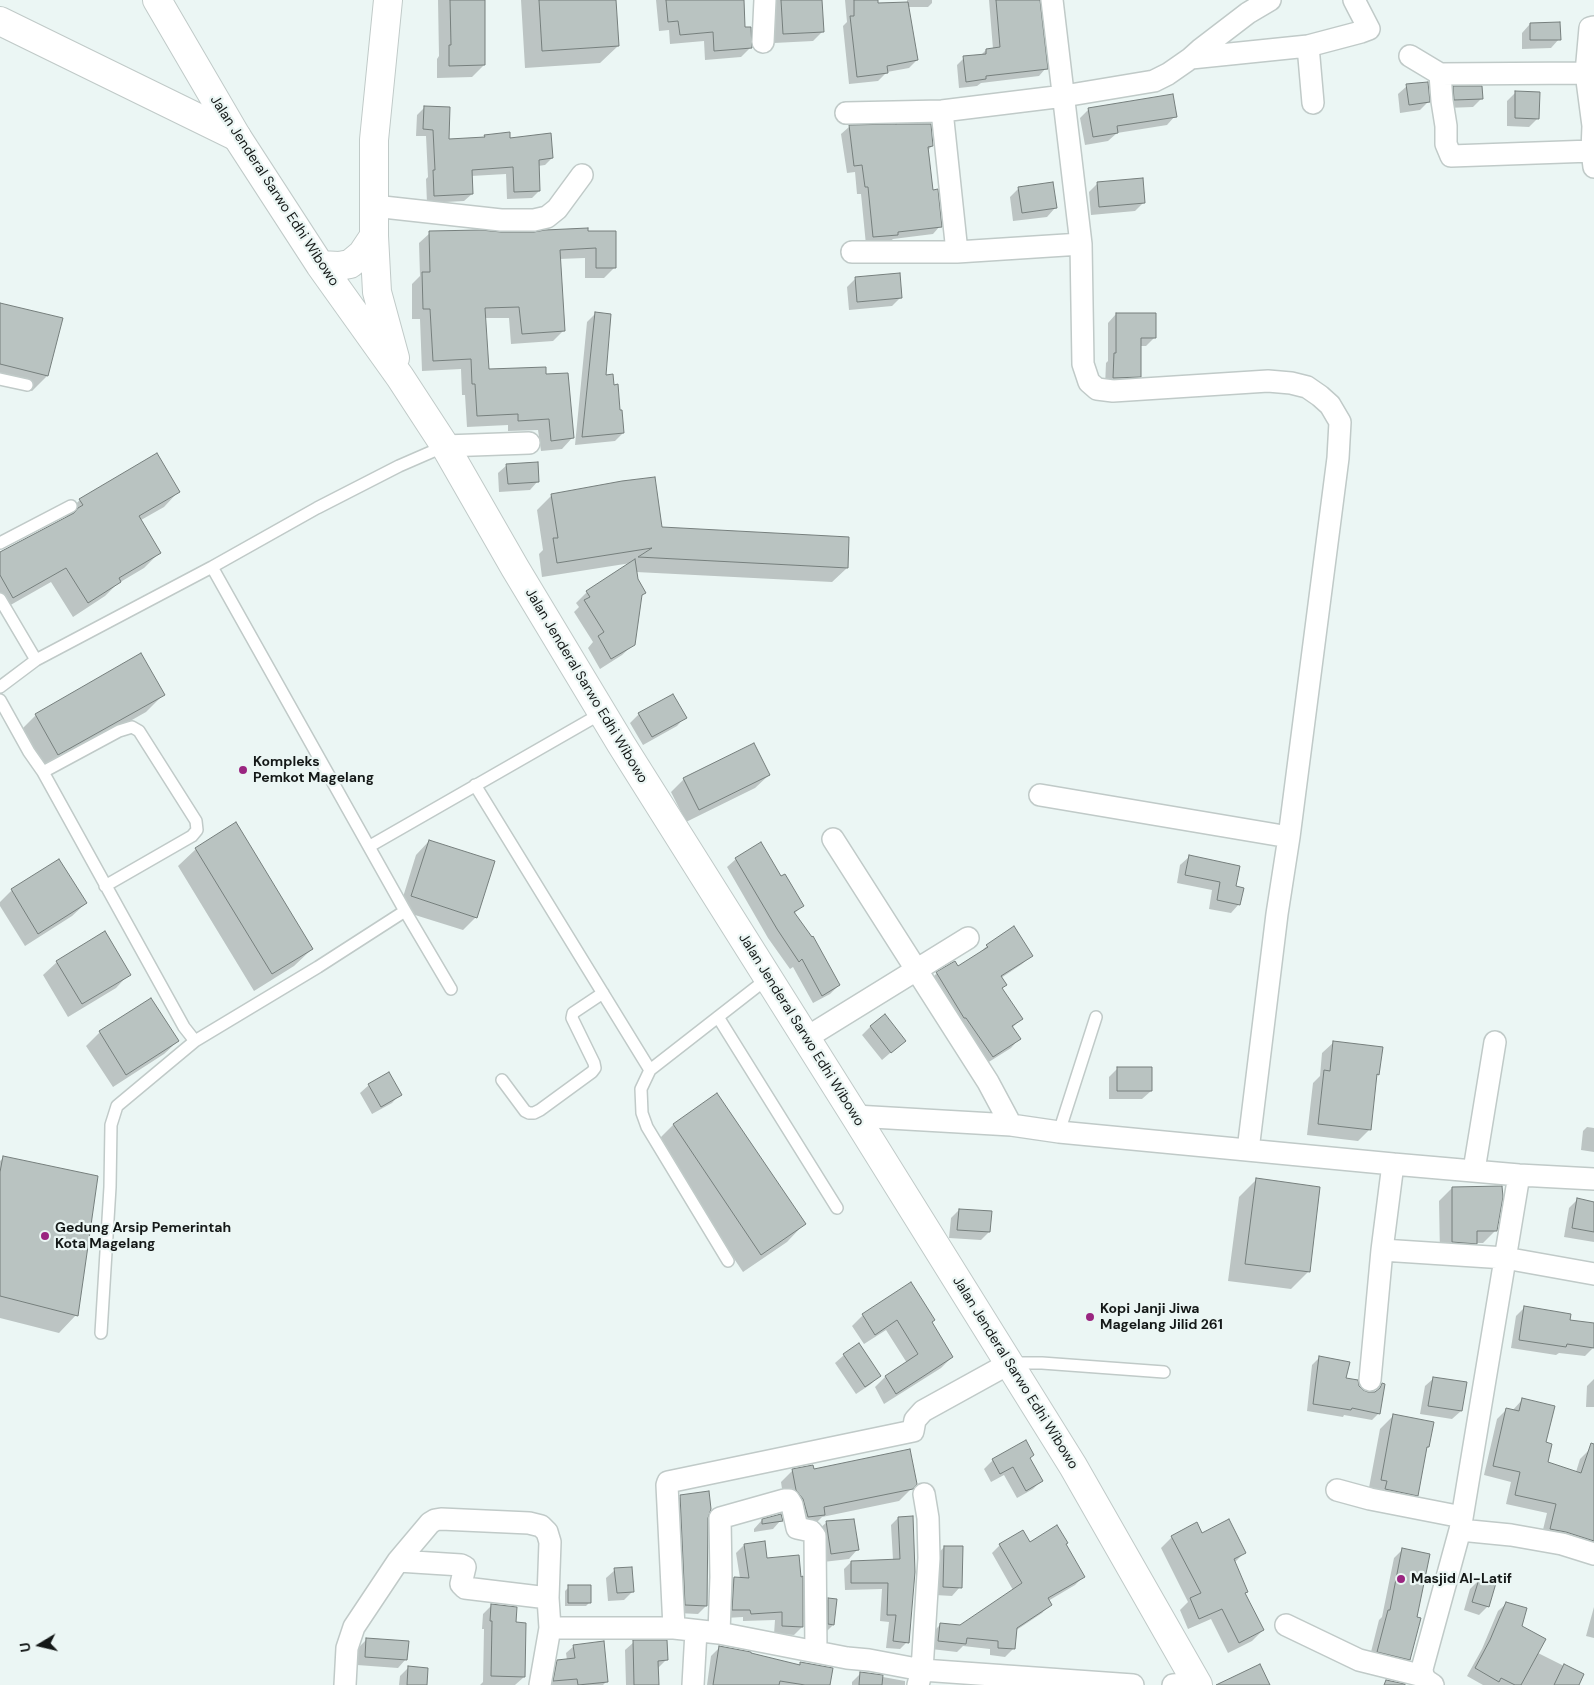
<!DOCTYPE html>
<style>
body{margin:0}
#map{position:relative;width:1594px;height:1685px;overflow:hidden;background:#ebf6f4;font-family:"DM Sans",sans-serif}
canvas{display:block}
.north{position:absolute;left:15px;top:1620px;width:50px;height:50px;-webkit-text-stroke:4px #ebf6f4;paint-order:stroke;rotate:261deg;font-size:14px;font-weight:700;line-height:20px;text-align:center;color:#141817}
.north::after{content:'';display:block;margin:auto;width:18px;height:22px;background:#141817;clip-path:polygon(50% 0,100% 100%,50% 72%,0 100%)}
</style>
<div id="map">
<canvas width="1594" height="1685"></canvas>
<div class="north">U</div>
</div>
<script>
const g = document.querySelector('canvas').getContext('2d');
g.lineJoin = 'round';
function paint(path, color) {
  g.fillStyle = color;
  g.fill(path, 'evenodd');
}
function shape(rows) {
  const path = new Path2D();
  for (const r of rows) {
    path.moveTo(r[0], r[1]);
    for (let i = 2; i < r.length; i += 2) path.lineTo(r[i], r[i + 1]);
  }
  return path;
}
function stroke(path, color, width, dash) {
  g.strokeStyle = color;
  g.lineWidth = width;
  g.lineCap = dash ? 'butt' : 'round';
  g.setLineDash(dash || []);
  g.stroke(path);
}
function drawText(font, color, halo, rows, align = 'center') {
  g.font = font + ' "DM Sans",sans-serif';
  g.lineWidth = 4.5;
  g.setLineDash([]);
  g.textBaseline = 'middle';
  g.strokeStyle = halo;
  g.fillStyle = color;
  for (const [text, x, y, turn = 0] of rows) {
    g.save();
    g.translate(x, y);
    g.rotate((+turn || 0) * Math.PI / 180);
    g.textAlign = isNaN(turn) ? turn : align;
    if (halo) g.strokeText(text, 0, 0);
    g.fillText(text, 0, 0);
    g.restore();
  }
}
paint(shape([
 [438,0,484,0,484,65,472,77,437,78,437,59,439,56],
 [521,0,615,0,618,46,600,63,525,68],
 [656,0,743,0,743,28,751,47,741,57,705,60,704,41,670,44,669,30,659,31],
 [771,0,820,0,823,31,813,41,774,43],
 [845,0,877,0,877,4,907,3,907,0,932,0,932,3,928,7,908,7,917,60,909,68,887,72,878,81,849,84,843,26,847,22],
 [989,0,1039,0,1046,68,1039,76,981,83,977,86,959,88,957,65,964,58,980,56,986,50,993,49],
 [1530,24,1559,39,1551,48,1522,49,1522,33],
 [1407,86,1428,102,1420,110,1400,113,1398,94],
 [1454,88,1481,99,1473,107,1446,108,1445,96],
 [1516,92,1538,118,1529,127,1507,126,1507,101],
 [424,108,448,141,483,138,485,136,509,139,552,158,545,165,538,166,539,191,532,198,507,199,506,174,471,176,472,194,464,201,427,203,426,179,428,177,426,136,416,136,417,115],
 [1089,109,1175,116,1167,125,1117,133,1108,141,1085,145,1080,118],
 [930,125,932,146,927,151,932,191,940,226,933,234,893,239,889,242,866,245,861,194,857,194,855,172,847,173,841,134,849,127],
 [1097,184,1144,202,1135,211,1091,215,1089,192],
 [1019,188,1055,208,1047,217,1013,221,1010,197],
 [587,230,615,267,604,278,585,278,585,258,559,259,564,330,553,341,511,344,509,318,485,318,488,370,545,375,572,438,562,449,541,451,538,430,508,431,508,425,467,427,465,395,462,395,461,369,422,371,420,319,412,319,412,284,420,276,419,243,430,233,501,234],
 [856,278,901,297,892,306,849,310,847,287],
 [0,304,47,376,32,391,0,382],
 [595,314,604,376,623,433,615,441,575,445,587,322],
 [1116,314,1155,337,1146,346,1140,346,1140,376,1131,385,1105,386,1106,363,1108,361,1108,323],
 [507,465,538,481,530,490,499,492,498,473],
 [178,492,164,507,141,520,159,553,144,568,117,584,105,596,73,617,51,582,0,611,0,553,67,518,65,514,80,500],
 [551,496,661,528,847,568,832,582,636,572,637,580,645,592,641,597,634,644,622,655,600,669,588,648,593,642,574,612,579,607,576,603,587,592,631,563,542,577,539,554,543,550,537,510],
 [163,695,146,712,40,772,18,733,36,715],
 [639,714,685,717,677,726,643,745,630,723],
 [769,775,755,788,686,822,671,792,684,779],
 [429,841,476,917,463,930,399,910,416,855],
 [196,849,312,949,294,966,254,991,178,866],
 [1189,857,1234,887,1239,904,1231,913,1209,909,1212,890,1177,883,1180,865],
 [736,859,781,878,802,906,794,914,839,985,830,994,813,1003,793,967,790,969,768,938,727,867],
 [59,860,86,903,72,916,25,946,0,906,0,902,12,890],
 [987,946,1031,956,1022,964,1001,978,1001,989,1021,1019,1012,1028,1019,1039,1011,1048,984,1065,928,982,937,973,957,967,978,954],
 [57,962,129,974,116,988,68,1017,43,975],
 [151,999,178,1041,164,1054,113,1087,86,1046,100,1032],
 [871,1026,904,1041,882,1060,862,1035],
 [1334,1042,1378,1074,1375,1077,1369,1130,1358,1141,1307,1135,1313,1083,1320,1076,1322,1053],
 [1117,1069,1151,1091,1142,1099,1109,1099,1109,1077],
 [369,1085,400,1094,392,1103,372,1114,360,1093],
 [717,1095,804,1224,787,1242,743,1272,656,1142,673,1125],
 [1587,1127,1594,1128,1594,1152,1581,1150,1583,1131],
 [3,1158,76,1315,59,1333,0,1318,0,1161],
 [1256,1180,1309,1271,1291,1289,1228,1281,1239,1197],
 [1452,1188,1496,1230,1483,1243,1475,1243,1462,1256,1440,1255,1439,1201],
 [1577,1200,1594,1203,1594,1242,1564,1237,1569,1208],
 [959,1210,989,1232,981,1240,949,1238,951,1218],
 [1524,1308,1569,1321,1594,1324,1593,1348,1585,1356,1559,1353,1556,1355,1511,1348,1516,1316],
 [863,1315,930,1323,952,1357,941,1368,884,1404,875,1387,886,1376,907,1363,886,1330,864,1344,852,1326],
 [844,1355,879,1376,871,1384,856,1394,835,1363],
 [1320,1357,1345,1379,1358,1386,1362,1392,1374,1393,1382,1385,1379,1413,1372,1420,1344,1415,1343,1417,1307,1411,1312,1365],
 [1434,1378,1461,1411,1452,1419,1420,1414,1425,1386],
 [1594,1379,1594,1407,1586,1407,1587,1386],
 [1522,1400,1545,1443,1546,1463,1576,1472,1580,1459,1590,1449,1594,1450,1594,1547,1541,1538,1547,1513,1506,1504,1511,1482,1484,1475,1497,1419,1506,1410,1512,1411],
 [1393,1416,1428,1447,1425,1450,1417,1495,1403,1508,1368,1493,1380,1429],
 [1029,1459,1041,1481,1033,1489,1017,1498,1004,1475,991,1482,984,1469,993,1460],
 [793,1470,813,1470,912,1488,899,1501,822,1517,812,1527,784,1502,781,1482],
 [681,1496,706,1518,706,1606,698,1614,677,1613,672,1505],
 [898,1518,907,1642,900,1649,886,1648,889,1622,880,1621,882,1589,845,1590,844,1569,851,1562,893,1560,891,1525],
 [762,1520,781,1520,773,1529,754,1532,754,1529],
 [827,1522,857,1550,849,1559,823,1562,818,1530],
 [1172,1537,1245,1552,1234,1563,1247,1591,1244,1594,1263,1630,1252,1641,1228,1653,1211,1619,1188,1629,1180,1610,1188,1602,1161,1548],
 [1030,1544,1065,1545,1083,1577,1075,1585,1048,1601,1050,1604,1042,1613,1015,1631,1014,1648,1005,1657,990,1655,990,1649,963,1646,957,1652,931,1649,933,1632,941,1624,960,1626,1013,1590,992,1553,1000,1545],
 [744,1545,766,1560,802,1627,794,1635,774,1634,775,1620,743,1621,743,1617,725,1618,726,1586,734,1578,740,1578,736,1553],
 [944,1547,960,1587,952,1596,935,1595,936,1556],
 [1403,1549,1415,1618,1409,1659,1401,1668,1369,1660,1379,1620,1382,1617,1394,1558],
 [615,1570,633,1591,624,1600,608,1601,606,1578],
 [1479,1580,1488,1606,1479,1615,1464,1610,1470,1589],
 [569,1587,590,1602,586,1606,565,1606,565,1591],
 [828,1599,833,1625,825,1633,820,1608],
 [1507,1603,1538,1653,1582,1675,1577,1685,1483,1685,1467,1676,1482,1649,1498,1611],
 [492,1605,514,1623,524,1677,515,1685,480,1685,483,1682,484,1629,482,1629,483,1614],
 [1594,1607,1594,1638,1586,1636],
 [367,1639,406,1659,398,1668,357,1665,358,1648],
 [634,1642,666,1660,657,1669,657,1685,626,1685,625,1650],
 [574,1646,607,1681,603,1685,547,1685,550,1669,558,1661,567,1660,566,1653],
 [720,1647,798,1666,801,1663,829,1685,707,1685,711,1656],
 [409,1667,426,1685,399,1685,400,1676],
 [861,1673,905,1681,905,1685,852,1685,852,1682]
]), '#0003');
const building = shape([
 [450,0,485,0,485,65,449,66,449,45,451,45,450,0],
 [539,0,616,0,619,46,542,51,539,0],
 [666,0,744,0,745,27,751,27,752,48,714,51,713,32,680,35,678,21,668,22,666,0],
 [781,0,822,0,824,32,783,34,781,0],
 [854,0,878,0,878,3,908,2,918,60,887,66,888,73,857,77,850,16,854,16,854,0],
 [996,0,1040,0,1048,69,986,76,986,79,966,82,963,56,986,54,986,49,1000,47,996,0],
 [1560,22,1561,40,1530,40,1530,23,1560,22],
 [1428,82,1430,102,1409,105,1406,84,1428,82],
 [1453,86,1482,86,1483,99,1454,100,1453,86],
 [1515,91,1540,92,1539,119,1515,118,1515,91],
 [1173,94,1177,117,1117,126,1118,133,1093,137,1088,108,1173,94],
 [424,106,450,107,449,139,485,137,484,135,510,132,510,138,551,133,553,158,539,160,540,191,514,192,513,167,472,170,473,194,434,196,433,170,435,170,433,130,423,129,424,106],
 [896,124,931,124,933,146,928,147,933,190,938,189,942,227,898,232,898,235,873,237,868,187,865,187,862,165,854,166,849,125,896,124],
 [1143,178,1145,203,1099,207,1097,182,1143,178],
 [1053,182,1057,208,1022,213,1018,187,1053,182],
 [588,228,588,231,616,231,616,268,596,268,596,248,560,250,565,331,522,334,519,307,485,308,489,369,546,367,546,374,568,373,574,438,551,441,549,419,518,421,518,414,477,416,475,384,472,384,471,359,433,361,430,309,423,309,422,272,430,272,429,231,481,230,501,232,534,232,545,230,588,228],
 [900,273,902,298,857,302,855,277,900,273],
 [0,303,63,318,48,376,0,364,0,303],
 [595,312,611,314,606,375,613,374,614,385,618,384,620,410,622,410,624,433,582,437,595,312],
 [1116,313,1156,313,1156,338,1141,338,1141,377,1113,378,1114,353,1116,353,1116,313],
 [157,453,180,492,139,516,161,553,119,578,121,582,88,603,66,568,13,598,0,575,0,552,74,513,78,508,83,505,79,499,157,453],
 [538,462,539,482,508,484,506,464,538,462],
 [655,477,662,527,849,537,848,568,638,557,652,548,557,563,553,538,558,538,551,494,622,481,655,477],
 [635,559,638,579,646,593,642,595,635,645,611,659,598,636,604,632,584,600,590,597,586,591,635,559],
 [141,653,165,695,58,755,35,714,141,653],
 [673,694,687,718,652,737,638,713,673,694],
 [754,743,770,775,699,810,683,778,754,743],
 [236,822,313,949,272,974,195,848,236,822],
 [429,840,495,861,477,918,411,896,429,840],
 [761,842,781,876,785,874,804,906,794,912,812,937,813,936,840,985,822,996,802,959,799,962,777,929,735,858,761,842],
 [1189,855,1240,866,1236,886,1244,888,1240,905,1217,900,1220,882,1185,875,1189,855],
 [59,859,87,903,38,934,11,889,59,859],
 [1014,926,1033,956,1001,976,1007,985,1002,988,1023,1019,1012,1026,1021,1039,993,1057,966,1018,964,1018,936,972,955,961,958,966,988,947,986,945,1014,926],
 [105,931,131,975,82,1004,56,961,105,931],
 [151,998,179,1041,126,1075,99,1031,151,998],
 [885,1014,906,1041,891,1053,870,1026,885,1014],
 [1333,1041,1383,1047,1379,1075,1377,1074,1371,1130,1318,1124,1324,1070,1330,1071,1333,1041],
 [1117,1067,1152,1067,1152,1091,1117,1091,1117,1067],
 [389,1072,402,1095,381,1107,368,1084,389,1072],
 [717,1093,806,1224,761,1255,673,1124,717,1093],
 [3,1156,98,1176,78,1316,0,1296,0,1172,3,1156],
 [1256,1178,1320,1187,1310,1272,1245,1264,1256,1178],
 [1502,1186,1503,1197,1497,1231,1477,1231,1477,1244,1452,1242,1452,1187,1502,1186],
 [1577,1198,1594,1202,1594,1232,1572,1228,1577,1198],
 [959,1209,992,1211,990,1232,957,1230,959,1209],
 [911,1282,935,1320,932,1322,953,1357,896,1394,885,1376,918,1354,897,1320,875,1335,862,1314,911,1282],
 [1524,1306,1571,1314,1570,1320,1594,1323,1594,1348,1567,1344,1566,1347,1519,1340,1524,1306],
 [859,1343,881,1376,865,1387,843,1354,859,1343],
 [1319,1356,1350,1362,1346,1378,1358,1380,1359,1386,1363,1390,1368,1392,1375,1392,1380,1388,1382,1383,1385,1384,1380,1414,1352,1408,1351,1410,1313,1404,1319,1356],
 [1433,1377,1467,1382,1462,1411,1428,1406,1433,1377],
 [1522,1398,1555,1406,1546,1442,1552,1444,1548,1462,1581,1473,1591,1443,1594,1444,1594,1541,1566,1532,1550,1529,1556,1504,1515,1495,1520,1472,1493,1466,1506,1408,1519,1411,1522,1398],
 [1393,1414,1434,1422,1429,1447,1427,1447,1418,1496,1385,1489,1387,1481,1381,1480,1393,1414],
 [1026,1440,1034,1455,1030,1458,1043,1481,1026,1491,1013,1467,1000,1474,992,1459,1026,1440],
 [910,1449,917,1484,913,1489,824,1507,825,1515,808,1517,803,1499,796,1490,792,1469,813,1465,814,1469,910,1449],
 [709,1491,711,1509,708,1518,707,1606,685,1605,680,1495,709,1491],
 [781,1514,783,1521,762,1524,762,1519,781,1514],
 [913,1516,915,1572,909,1643,893,1641,896,1615,887,1615,888,1583,851,1583,851,1561,900,1559,898,1517,913,1516],
 [854,1519,859,1550,831,1554,826,1521,854,1519],
 [1229,1519,1246,1553,1234,1559,1248,1592,1245,1593,1264,1630,1239,1643,1222,1609,1199,1619,1190,1598,1201,1593,1171,1536,1197,1522,1202,1533,1229,1519],
 [1057,1525,1068,1543,1066,1544,1085,1577,1048,1598,1052,1605,1017,1628,1015,1649,998,1648,998,1641,967,1638,966,1644,938,1641,940,1623,960,1625,1022,1583,999,1544,1023,1530,1030,1542,1057,1525],
 [765,1541,767,1558,799,1555,801,1577,803,1576,803,1627,782,1626,782,1612,751,1614,750,1610,732,1610,734,1577,749,1578,744,1544,765,1541],
 [944,1546,963,1546,962,1588,943,1587,944,1546],
 [1402,1548,1430,1554,1417,1617,1421,1618,1410,1660,1377,1652,1388,1610,1390,1610,1402,1548],
 [632,1567,634,1592,617,1593,614,1568,632,1567],
 [1479,1579,1496,1583,1489,1607,1472,1602,1479,1579],
 [568,1585,591,1585,591,1603,568,1603,568,1585],
 [828,1598,837,1599,834,1625,828,1624,828,1598],
 [1506,1602,1527,1608,1522,1626,1546,1639,1521,1685,1515,1685,1501,1678,1499,1682,1475,1668,1490,1640,1506,1602],
 [491,1604,517,1607,516,1622,526,1623,525,1677,491,1676,492,1621,490,1621,491,1604],
 [366,1638,409,1641,407,1660,365,1657,366,1638],
 [633,1640,667,1640,668,1660,658,1661,659,1685,634,1685,633,1640],
 [604,1641,608,1682,578,1685,577,1679,553,1681,557,1660,575,1658,573,1645,604,1641],
 [719,1646,751,1652,751,1653,800,1665,800,1662,833,1668,830,1685,805,1685,780,1681,779,1685,713,1685,719,1646],
 [1260,1664,1270,1685,1216,1685,1260,1664],
 [1564,1664,1584,1674,1579,1685,1554,1685,1564,1664],
 [408,1666,428,1668,427,1685,407,1685,408,1666],
 [860,1672,883,1675,882,1685,859,1685,860,1672],
 [1386,1680,1405,1684,1405,1685,1384,1685,1386,1680]
]);
paint(building, '#b9c3c1');
stroke(building, '#767f7d', 1);
const service = shape([
 [0,379,27,385],
 [0,543,71,506],
 [212,567,405,911,451,989],
 [0,599,36,660],
 [0,687,36,660,212,567,317,508,399,466,445,446],
 [0,700,29,752,43,772,184,1027,195,1041,318,967,405,911],
 [43,772,119,731,132,727,139,731,196,821,197,830,192,836,105,886],
 [475,785,650,1070,768,978],
 [370,846,602,713],
 [718,1017,837,1208],
 [650,1070,641,1089,642,1113,647,1127,728,1261],
 [502,1080,525,1111,529,1113,534,1113,540,1110,592,1072,595,1068,594,1063,572,1018,573,1013,603,993],
 [1059,1132,1096,1017],
 [101,1333,110,1187,111,1125,117,1106,195,1041],
 [1011,1363,1042,1363,1164,1372]
]);
const minor = shape([
 [1052,0,1081,244,1083,364,1089,382,1097,389,1113,391,1268,381,1291,383,1307,387,1320,396,1330,405,1340,422,1338,458,1289,837,1277,914,1248,1150],
 [763,42,765,0],
 [1308,46,1313,103],
 [1410,56,1440,74,1586,73,1593,126,1592,151,1594,167],
 [1191,58,1308,46,1361,32,1369,29,1354,0],
 [1586,73,1590,28,1594,27],
 [1440,74,1442,101,1446,126,1446,144,1451,156,1592,151],
 [942,111,957,252],
 [846,113,942,111,1064,96,1154,81,1168,74,1191,58,1201,49,1248,13,1270,0],
 [374,206,501,220,534,220,547,217,557,209,582,175],
 [852,252,957,252,1081,244],
 [445,446,529,443],
 [1040,795,1289,837],
 [833,839,988,1082,1011,1125],
 [806,1038,968,938],
 [855,1116,1011,1125,1059,1132,1393,1164,1519,1175,1594,1179],
 [1474,1170,1495,1042],
 [1382,1250,1505,1258,1594,1274],
 [1370,1380,1382,1250,1393,1164],
 [1337,1490,1370,1499,1462,1517],
 [1460,1530,1511,1535,1562,1544,1594,1554],
 [398,1561,461,1565,465,1567,461,1584,465,1588,548,1598],
 [1286,1625,1359,1660,1423,1676],
 [674,1628,667,1485,668,1482,913,1431,915,1420,923,1411,1010,1363],
 [719,1633,721,1577,720,1518,784,1500,789,1500,792,1505,797,1528,811,1531,815,1536,816,1652],
 [345,1685,347,1648,354,1627,398,1561,430,1523,435,1520,441,1519,529,1523,541,1526,547,1532,550,1542,548,1598,550,1628],
 [540,1685,550,1628,674,1628,719,1633,847,1658,869,1660,922,1670,929,1558,928,1518,924,1494],
 [693,1685,696,1631],
 [918,1685,922,1670,1133,1685],
 [1173,1685,1197,1683],
 [1433,1685,1427,1681,1423,1676,1422,1669,1460,1530,1519,1175]
]);
const primary = shape([
 [157,0,237,137,320,265,400,377,445,446,515,568,621,744,855,1116,1073,1466,1198,1685],
 [388,0,374,140,374,236,377,292,395,358],
 [320,265,339,266,350,264,362,254,374,236]
]);
const trunk = shape([
 [0,21,237,137]
]);
stroke(service, '#c0cac8', 14);
stroke(minor, '#c0cac8', 24);
stroke(primary, '#c0cac8', 30);
stroke(trunk, '#c0cac8', 30);
stroke(service, '#fff', 11);
stroke(minor, '#fff', 21);
stroke(primary, '#fff', 28);
stroke(trunk, '#fff', 28);
for (const [x, y, r, color] of [
 [243,770,5,"#9a2580"],
 [45,1236,5,"#9a2580"],
 [1090,1317,5,"#9a2580"],
 [1401,1579,5,"#9a2580"]
]) {
  const dot = new Path2D();
  dot.arc(x, y, r, 0, 2 * Math.PI);
  g.fillStyle = color;
  g.fill(dot);
  stroke(dot, '#ebf6f4', 2);
}
drawText('14px', '#141817', '#ebf6f4', [
 ["Jalan Jenderal Sarwo Edhi Wibowo",274,191,57],
 ["Jalan Jenderal Sarwo Edhi Wibowo",586,686,59],
 ["Jalan Jenderal Sarwo Edhi Wibowo",801,1030,58],
 ["Jalan Jenderal Sarwo Edhi Wibowo",1015,1373,58]
]);
drawText('bold 14px', '#141817', '#ebf6f4', [
 ["Kompleks",253,762],
 ["Pemkot Magelang",253,778],
 ["Gedung Arsip Pemerintah",55,1228],
 ["Kota Magelang",55,1244],
 ["Kopi Janji Jiwa",1100,1309],
 ["Magelang Jilid 261",1100,1325],
 ["Masjid Al-Latif",1411,1579]
], 'left');
</script>
